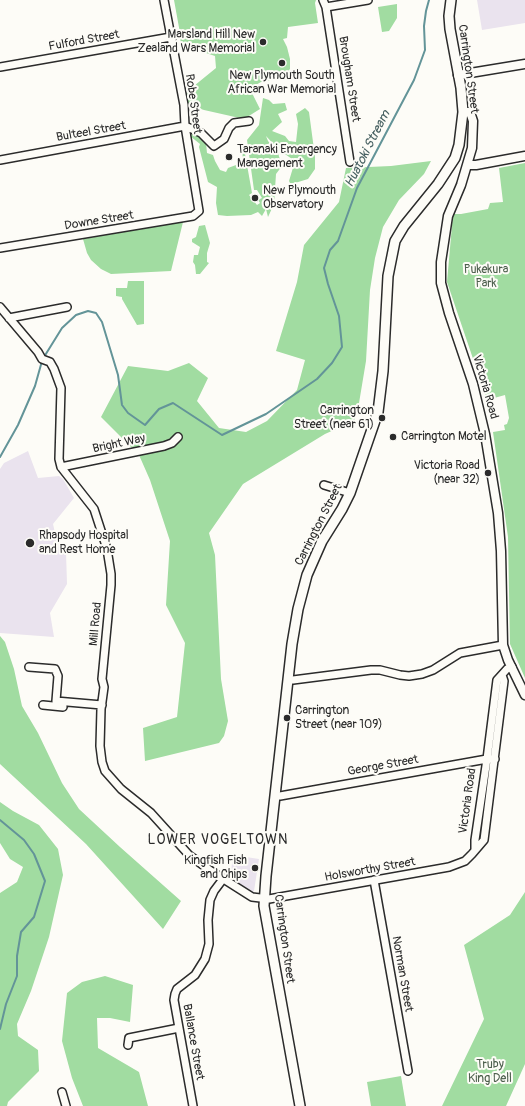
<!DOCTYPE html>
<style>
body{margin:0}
canvas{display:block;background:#fdfcf7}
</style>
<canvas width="525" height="1106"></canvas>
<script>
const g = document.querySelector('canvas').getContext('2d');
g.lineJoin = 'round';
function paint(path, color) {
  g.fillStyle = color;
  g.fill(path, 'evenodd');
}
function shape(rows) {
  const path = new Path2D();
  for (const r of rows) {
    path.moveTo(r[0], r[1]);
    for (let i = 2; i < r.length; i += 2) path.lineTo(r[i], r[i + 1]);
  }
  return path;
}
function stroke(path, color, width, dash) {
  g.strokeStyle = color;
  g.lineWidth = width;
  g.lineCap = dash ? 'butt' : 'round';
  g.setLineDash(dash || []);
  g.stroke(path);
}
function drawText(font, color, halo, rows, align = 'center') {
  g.font = font + ' Pangolin,sans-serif';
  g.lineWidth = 4;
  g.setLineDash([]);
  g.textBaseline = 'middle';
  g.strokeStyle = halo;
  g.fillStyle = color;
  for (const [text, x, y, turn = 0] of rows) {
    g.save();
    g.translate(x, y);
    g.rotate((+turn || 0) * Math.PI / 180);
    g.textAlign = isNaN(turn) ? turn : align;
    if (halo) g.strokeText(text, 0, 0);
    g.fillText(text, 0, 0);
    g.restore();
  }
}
paint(shape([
 [477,0,525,0,525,23,482,30],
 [28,451,38,478,59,476,63,479,74,498,53,524,55,533,66,552,67,584,50,613,54,637,0,633,0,469,4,463],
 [233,855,259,859,254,891,251,893,230,879]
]), '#eae3ee');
paint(shape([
 [174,0,316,0,315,3,318,23,288,27,287,38,283,39,287,47,290,59,290,69,282,78,261,82,247,90,253,95,260,109,244,119,204,110,185,104,185,98,189,90,216,68,215,56,203,52,181,49,180,33],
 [397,4,397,18,389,31,382,32,378,7],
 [263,98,269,100,273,104,285,103,287,110,278,114,282,122,272,131,285,136,289,141,296,142,298,124,296,114,305,108,309,112,315,157,315,169,308,179,295,183,290,183,289,181,295,161,279,150,266,136,268,141,278,153,282,166,276,174,274,204,268,217,266,209,262,216,258,212,251,215,227,216,218,215,216,203,217,187,208,182,199,147,200,144,190,136,190,132,194,132,206,143,207,153,213,155,215,161,220,170,226,172,228,168,236,165,243,159,242,151,244,148,252,193,249,195,257,205,260,203,258,200,262,198,257,190,254,190,247,140,259,125],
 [431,161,424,174,399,200,383,227,375,258,370,290,366,361,358,409,354,421,325,434,243,484,209,533,215,555,221,679,228,721,224,736,219,743,145,761,143,728,177,717,185,643,166,605,170,541,150,480,139,455,101,417,128,366,168,371,189,363,208,378,197,401,219,428,246,432,267,421,297,390,305,360,276,351,297,282,304,245,339,202,346,168,391,166],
 [525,163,525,678,510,644,508,537,493,432,505,430,504,425,507,424,509,418,505,395,487,400,447,282,453,214,461,214,488,209,490,203,503,202,499,168],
 [183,222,171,271,111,274,101,269,91,260,87,253,83,239],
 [205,225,210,243,207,253,207,262,209,263,200,274,196,274,195,265,193,262,194,255,198,255,200,247,192,242,192,239,196,237,199,226],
 [128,281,144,281,144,324,137,325,122,299,122,297,116,296,116,288,127,288],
 [0,636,5,642,14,669,22,706,38,733,62,783,79,809,120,847,181,901,163,929,86,844,0,764],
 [0,802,13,811,39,825,58,849,63,875,49,937,31,991,17,1024,18,1036,38,1050,39,1071,8,1102,7,1106,0,1106,0,893,17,882,23,867,10,859,0,843],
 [525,892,525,1064,506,1106,442,1106,484,1019,464,945,510,915],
 [105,976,133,985,130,1022,110,1018,97,1018,98,1048,139,1072,148,1106,83,1106,72,1078,62,1041,67,993,82,982],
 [401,1076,406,1106,371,1106,367,1082]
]), '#a1dca1');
stroke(shape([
 [44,357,62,328,76,315,88,311,96,313,102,322,118,375,122,405,128,413,145,425,159,409,173,403,222,435,266,414,317,379,332,363,342,347,339,316,328,284,324,268,330,250,338,241,357,188,414,80,425,50,424,26,426,11,429,0],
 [0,457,18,425,35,386,42,361],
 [0,820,24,840,34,854,45,881,34,917,21,932,17,956,17,976,6,1004,0,1029]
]), '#639498', 2);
const minor = shape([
 [323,0,326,7,350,162],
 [326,7,368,0],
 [0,67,171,37],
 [0,160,185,126,201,133,214,146,224,139,229,128,234,123,249,121],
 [0,248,193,216,199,211,185,126,184,105,164,0],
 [0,307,38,352,42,359,50,362,54,369,61,388,59,459,61,467,94,509,107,549,111,574,111,585,102,679,104,687,101,709,100,746,102,762,105,771,121,789,151,813,189,855,211,871,252,897,269,899,449,867,465,861,472,854,484,840,504,681,502,675],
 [9,318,67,307],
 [61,467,164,446,172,443,178,437],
 [324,485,350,493],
 [29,667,55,669,58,676,56,701,102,705],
 [288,680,293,680,371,670,380,670,400,675,409,676,422,674,433,670,460,653,503,645],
 [43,705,63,707],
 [275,796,280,796,487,759,495,759],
 [475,850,475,840,487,759,497,680,507,669,512,667],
 [374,880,408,1071],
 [128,1045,129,1038,179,1028],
 [62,1092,66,1106],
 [193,1106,174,1000,175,994,177,989,195,975,205,959,209,944,208,920,210,900,214,891,223,879]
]);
const tertiary = shape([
 [458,75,525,64],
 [463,112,469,112,471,115,473,121,472,148,461,185,448,216,441,262,441,283,449,313,473,384,485,434,498,513,501,551,503,645,508,660,525,695],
 [468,165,476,165,525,156]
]);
const secondary = shape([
 [300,1106,264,906,266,876,292,644,298,609,307,575,322,541,342,509,350,493,378,412,383,371,388,276,395,241,404,226,438,184,455,158,459,145,463,112,461,88,450,29,449,16,451,0]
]);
stroke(minor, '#2b2b2b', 10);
stroke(tertiary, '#2b2b2b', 11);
stroke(secondary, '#2b2b2b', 12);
stroke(minor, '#fdfcf7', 7);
stroke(tertiary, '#fdfcf7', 8);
stroke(secondary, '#fdfcf7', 9);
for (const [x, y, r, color] of [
 [263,42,4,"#2b2b2b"],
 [282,63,4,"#2b2b2b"],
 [229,157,4,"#2b2b2b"],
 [255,198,4,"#2b2b2b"],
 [382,418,4,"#2b2b2b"],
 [393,437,4,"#2b2b2b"],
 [488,473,4,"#2b2b2b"],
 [30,543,5,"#2b2b2b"],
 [287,718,4,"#2b2b2b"],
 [255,868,4,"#2b2b2b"]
]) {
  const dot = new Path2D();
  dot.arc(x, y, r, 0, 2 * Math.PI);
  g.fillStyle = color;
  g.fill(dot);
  stroke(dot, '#fdfcf7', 1.5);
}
drawText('12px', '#2b2b2b', '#fdfcf7', [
 ["Marsland Hill New",255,35,"right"],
 ["Zealand Wars Memorial",255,49,"right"],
 ["New Plymouth South",282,76,"center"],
 ["African War Memorial",282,90,"center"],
 ["Taranaki Emergency",237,150],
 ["Management",237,164],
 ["New Plymouth",263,191],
 ["Observatory",263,205],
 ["Carrington",374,411,"right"],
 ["Street (near 61)",374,425,"right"],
 ["Carrington Motel",401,437],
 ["Victoria Road",480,466,"right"],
 ["(near 32)",480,480,"right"],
 ["Rhapsody Hospital",39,536],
 ["and Rest Home",39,550],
 ["Carrington",295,711],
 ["Street (near 109)",295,725],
 ["Kingfish Fish",247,861,"right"],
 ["and Chips",247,875,"right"]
], 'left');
drawText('12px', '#2b2b2b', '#fdfcf7', [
 ["Fulford Street",84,41,-10],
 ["Carrington Street",468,69,82],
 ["Brougham Street",349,79,81],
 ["Robe Street",193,104,82],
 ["Bulteel Street",91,132,-10],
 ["Downe Street",99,221,-9],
 ["Victoria Road",485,387,74],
 ["Bright Way",119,444,-12],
 ["Carrington Street",319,525,-63],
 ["Mill Road",96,624,-85],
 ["George Street",383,766,-10],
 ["Victoria Road",468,801,-82],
 ["Holsworthy Street",370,870,-10],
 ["Carrington Street",284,939,82],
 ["Norman Street",402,974,80],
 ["Ballance Street",193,1042,80]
]);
drawText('12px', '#4e604e', '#fdfcf7', [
 ["Pukekura",486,270],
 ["Park",486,284],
 ["Truby",490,1065],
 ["King Dell",490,1079]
]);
drawText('italic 13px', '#476061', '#fdfcf7', [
 ["Huatoki Stream",368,149,-63]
]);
g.letterSpacing = '1px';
drawText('14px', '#2b2b2b', '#fdfcf7', [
 ["LOWER VOGELTOWN",218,840]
]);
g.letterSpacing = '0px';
</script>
